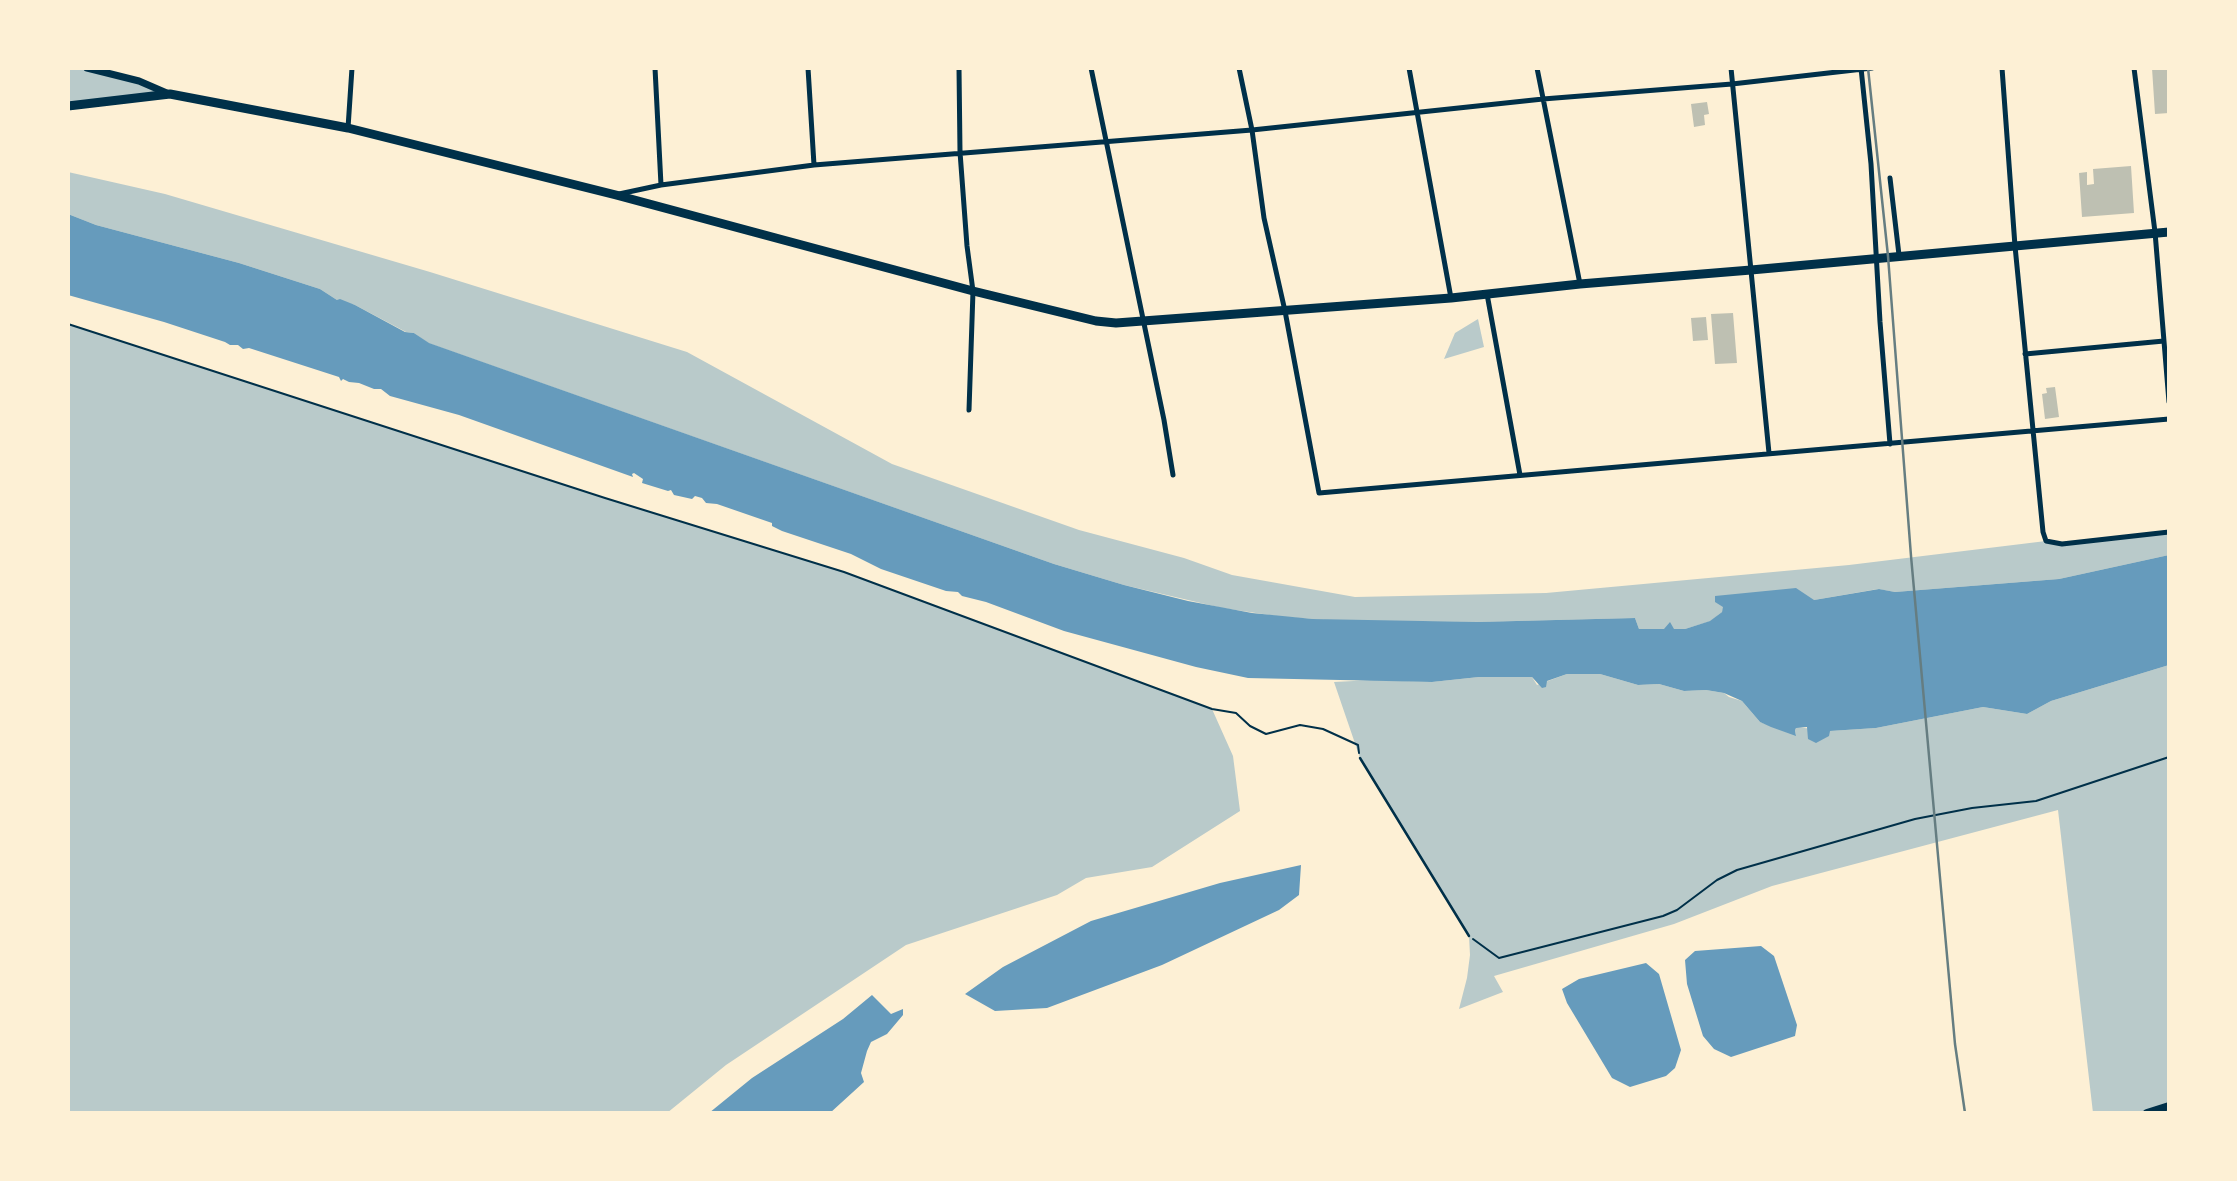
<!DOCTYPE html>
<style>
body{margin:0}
#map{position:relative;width:2237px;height:1181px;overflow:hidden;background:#fdf0d5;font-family:"Open Sans",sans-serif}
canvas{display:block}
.frame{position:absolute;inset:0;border:70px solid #fdf0d5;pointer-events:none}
</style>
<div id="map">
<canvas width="2237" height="1181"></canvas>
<div class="frame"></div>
</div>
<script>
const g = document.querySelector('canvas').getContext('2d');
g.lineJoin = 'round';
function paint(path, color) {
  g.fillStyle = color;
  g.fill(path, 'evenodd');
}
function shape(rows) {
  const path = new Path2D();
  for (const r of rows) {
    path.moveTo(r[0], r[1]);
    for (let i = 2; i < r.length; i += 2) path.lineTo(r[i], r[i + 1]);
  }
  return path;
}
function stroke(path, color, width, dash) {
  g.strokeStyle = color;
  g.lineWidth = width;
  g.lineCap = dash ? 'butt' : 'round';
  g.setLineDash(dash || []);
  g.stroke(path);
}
paint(shape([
 [68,68,87,68,170,94,68,106],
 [68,172,165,194,430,272,687,352,892,464,1079,530,1184,558,1232,575,1355,597,1546,593,1849,565,2046,541,2062,544,2169,533,2169,555,2059,579,1895,592,1878,589,1814,600,1724,607,1722,612,1711,621,1685,629,1639,629,1635,618,1477,622,1343,621,1283,617,1222,608,1124,585,1054,564,428,343,414,333,406,332,355,305,337,300,320,289,239,263,96,225,68,214],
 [1478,319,1484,347,1444,359,1455,333],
 [68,324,605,498,844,572,1212,709,1233,756,1240,811,1152,867,1086,878,1057,895,906,945,726,1065,667,1113,68,1113],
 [2169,665,2169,1106,2147,1113,2093,1113,2058,810,1772,886,1674,924,1494,976,1503,992,1459,1009,1467,978,1470,955,1469,936,1360,758,1334,682,1373,680,1432,682,1479,677,1532,677,1537,685,1567,674,1600,674,1638,685,1659,684,1684,691,1706,690,1724,693,1729,697,1742,701,1760,722,1796,735,1795,730,1796,727,1830,731,1876,728,1983,707,2027,714,2051,701]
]), '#b9caca');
paint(shape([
 [68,214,96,225,239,263,320,289,337,300,340,299,355,305,405,332,414,333,429,343,1054,564,1124,585,1188,601,1252,613,1313,619,1477,622,1635,618,1639,629,1664,629,1670,622,1674,629,1685,629,1710,621,1722,612,1723,607,1715,602,1715,596,1796,588,1814,600,1879,589,1895,592,2059,579,2169,555,2169,665,2051,701,2027,714,1983,707,1876,728,1830,731,1829,736,1816,743,1808,739,1807,727,1796,728,1795,730,1796,736,1771,727,1760,722,1742,701,1724,693,1706,690,1684,691,1659,684,1638,685,1600,674,1567,674,1547,681,1546,687,1542,688,1532,677,1479,677,1432,682,1248,678,1196,667,1064,631,986,602,962,596,958,592,946,591,881,569,851,554,782,531,772,526,772,523,717,504,706,503,702,498,695,496,692,499,674,495,671,490,668,491,642,483,643,479,634,473,632,474,633,477,459,415,390,396,381,389,374,389,359,383,349,382,343,379,341,381,339,377,249,348,243,349,238,345,230,345,225,342,164,322,68,295],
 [1301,865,1299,895,1279,910,1162,965,1047,1008,995,1011,965,994,1003,967,1091,921,1220,883],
 [1761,946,1774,956,1797,1025,1795,1036,1731,1057,1714,1049,1703,1036,1687,984,1685,960,1695,951],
 [1646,963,1659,974,1681,1050,1675,1068,1666,1076,1630,1087,1612,1078,1567,1003,1562,989,1579,979],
 [872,995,891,1014,903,1009,903,1015,887,1034,871,1042,867,1051,861,1073,864,1082,830,1113,709,1113,752,1078,843,1019]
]), '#669bbc');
paint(shape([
 [2152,68,2169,68,2169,113,2155,114],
 [1707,102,1709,114,1704,115,1705,125,1694,127,1691,104],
 [2131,166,2134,213,2082,217,2079,173,2087,172,2087,185,2094,184,2093,169],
 [1733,313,1737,363,1715,364,1711,314],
 [1706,317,1708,340,1693,341,1691,318],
 [2055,387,2059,417,2045,419,2042,394,2047,393,2046,388]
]), '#bec0b2');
stroke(shape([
 [68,324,605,498,844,572,1212,709,1236,713,1250,726,1266,734,1300,725,1323,729,1358,745,1359,753],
 [1473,939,1499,958,1663,916,1677,910,1717,880,1737,870,1915,819,1972,808,2036,801,2169,757]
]), '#003049', 2);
stroke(shape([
 [1360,758,1469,936]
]), '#003049', 2.5);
stroke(shape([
 [655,68,661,185],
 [808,68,814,165],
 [959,68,960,152,967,246,973,291,969,410],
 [1091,68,1164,420,1173,475],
 [1239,68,1252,130,1264,218,1285,311,1319,493,2169,419],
 [1409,68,1451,298],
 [1537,68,1580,284],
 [1731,68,1769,453],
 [1861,68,1871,164,1880,322,1890,444],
 [2002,68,2015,246,2043,532,2046,541,2062,544,2169,532],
 [2134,68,2155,232,2169,402],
 [348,128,352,68],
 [1890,178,1899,255],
 [619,194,661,185,814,165,1252,130,1543,99,1732,84,1872,68],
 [1487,294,1520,475],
 [2025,354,2164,341]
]), '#003049', 5);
stroke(shape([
 [87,68,139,81,169,94]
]), '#003049', 7);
stroke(shape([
 [2147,1113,2169,1106]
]), '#003049', 8);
stroke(shape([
 [68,106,170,94,348,128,616,195,973,291,1096,321,1116,323,1451,298,1580,284,1751,270,2169,232]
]), '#003049', 9);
stroke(shape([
 [1868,68,1888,256,1911,556,1955,1044,1965,1113]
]), '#657d81', 2.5);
</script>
